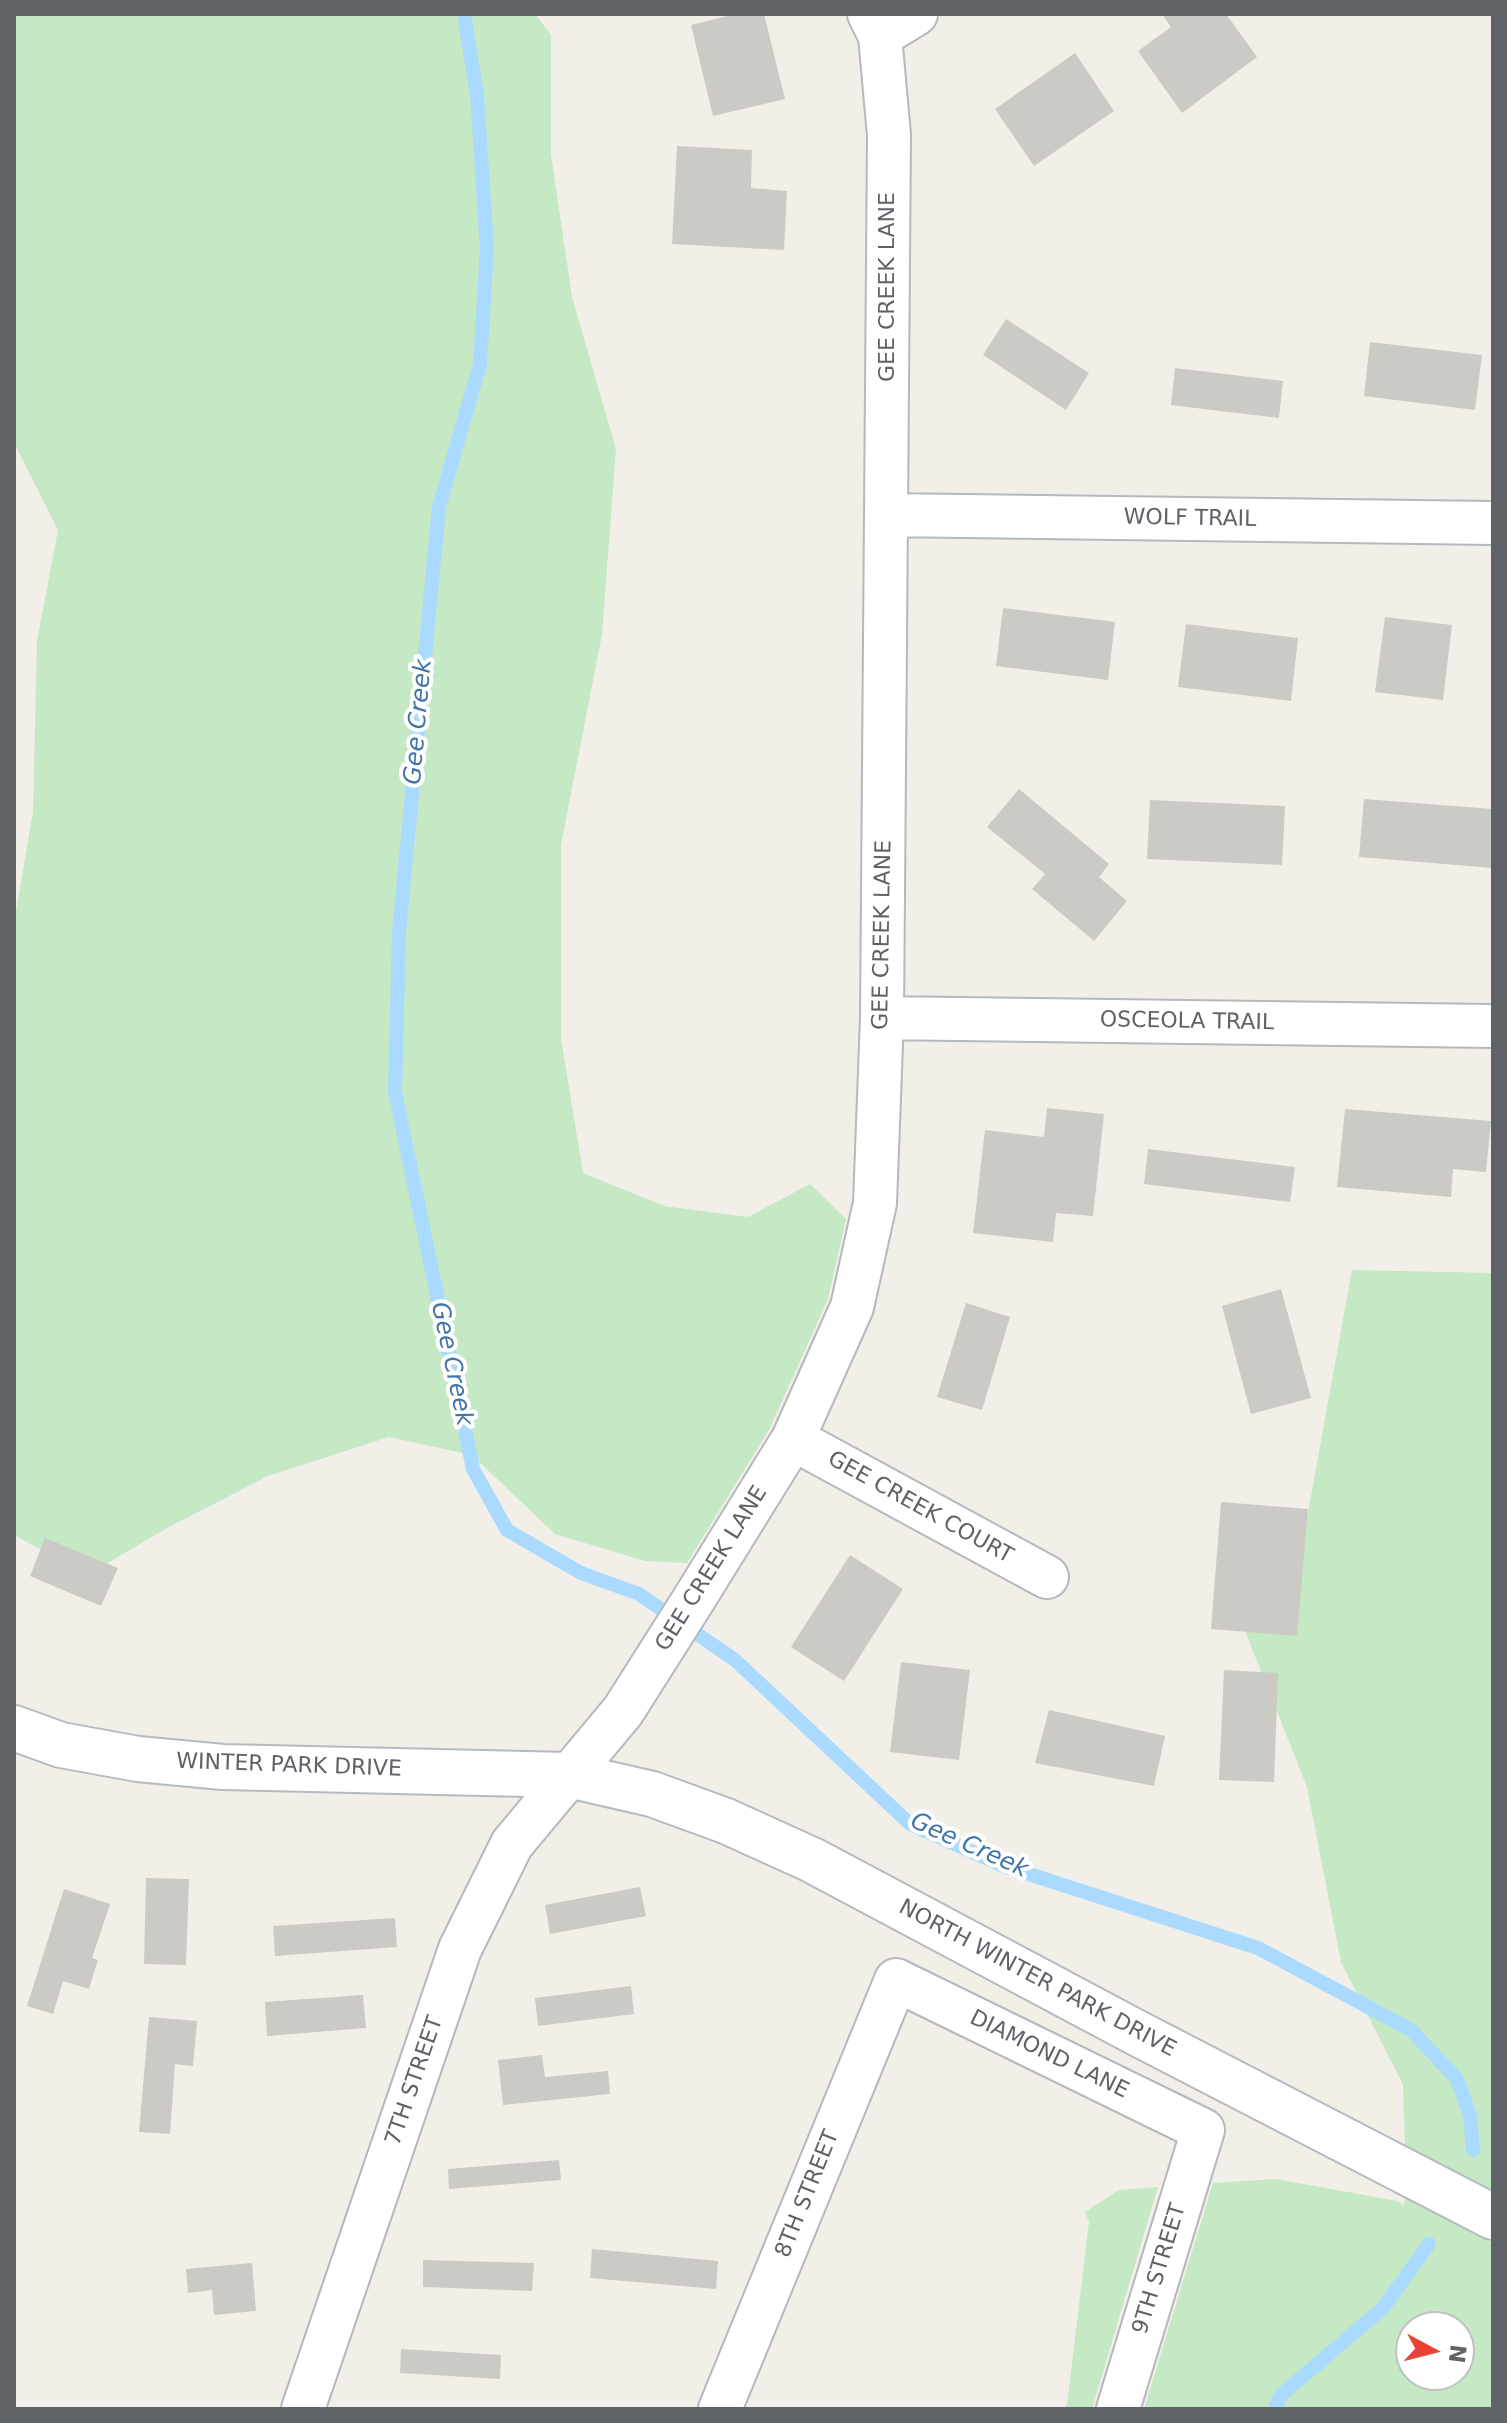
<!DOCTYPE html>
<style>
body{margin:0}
#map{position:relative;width:1507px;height:2423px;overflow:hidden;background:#f1efe8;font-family:"DejaVu Sans",sans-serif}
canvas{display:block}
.frame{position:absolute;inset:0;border:16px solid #5f6368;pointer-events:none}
.north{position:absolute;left:1395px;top:2311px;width:80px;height:80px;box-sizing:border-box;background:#fff;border:2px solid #bfc1c3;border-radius:50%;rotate:97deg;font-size:22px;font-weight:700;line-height:32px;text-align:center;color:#5f6368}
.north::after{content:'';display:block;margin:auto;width:28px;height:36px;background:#ea4335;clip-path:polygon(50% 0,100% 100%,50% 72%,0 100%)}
</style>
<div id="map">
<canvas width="1507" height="2423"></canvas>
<div class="frame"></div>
<div class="north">N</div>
</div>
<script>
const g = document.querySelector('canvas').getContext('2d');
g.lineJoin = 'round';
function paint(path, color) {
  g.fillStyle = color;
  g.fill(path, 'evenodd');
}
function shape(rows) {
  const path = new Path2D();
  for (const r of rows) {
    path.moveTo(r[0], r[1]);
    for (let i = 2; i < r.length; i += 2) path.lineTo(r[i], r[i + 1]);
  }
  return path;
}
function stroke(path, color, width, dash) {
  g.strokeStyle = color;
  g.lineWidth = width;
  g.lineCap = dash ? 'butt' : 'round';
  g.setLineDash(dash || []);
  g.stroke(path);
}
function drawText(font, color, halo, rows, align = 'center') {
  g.font = font + ' "DejaVu Sans",sans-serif';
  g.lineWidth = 8;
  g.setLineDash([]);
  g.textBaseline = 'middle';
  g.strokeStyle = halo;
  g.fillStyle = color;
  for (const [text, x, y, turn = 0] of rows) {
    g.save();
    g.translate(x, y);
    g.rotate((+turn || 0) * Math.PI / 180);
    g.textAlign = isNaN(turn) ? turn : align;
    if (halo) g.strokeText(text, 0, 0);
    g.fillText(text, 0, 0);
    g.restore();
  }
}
paint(shape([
 [14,14,535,14,551,35,551,155,572,297,616,449,602,634,561,845,561,1039,583,1173,664,1206,748,1217,810,1184,846,1219,828,1299,770,1428,687,1563,645,1561,555,1534,472,1455,389,1437,268,1476,169,1527,87,1575,14,1535,14,923,33,812,37,641,58,530,14,443],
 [1352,1270,1493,1273,1493,2191,1405,2146,1403,2085,1341,1962,1307,1787,1245,1631,1296,1579],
 [1276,2179,1397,2201,1404,2206,1405,2197,1493,2243,1493,2409,1144,2409,1213,2183],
 [1459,2327,1459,2375,1411,2375,1411,2327],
 [1158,2187,1092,2409,1062,2409,1067,2405,1089,2222,1085,2212,1119,2190]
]), '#c5e8c5');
stroke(shape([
 [464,14,477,95,487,248,480,364,439,507,399,932,395,1092,473,1469,507,1530,581,1573,639,1594,735,1660,910,1824,1004,1866,1258,1948,1411,2030,1457,2079,1470,2116,1473,2150],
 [1275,2409,1281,2395,1383,2308,1429,2244]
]), '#aadaff', 14);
paint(shape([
 [735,14,764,14,785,99,713,116,691,25],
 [1162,14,1226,14,1257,57,1182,113,1138,51,1171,27],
 [1075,53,1114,111,1034,166,995,109],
 [677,146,752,150,751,188,787,191,784,250,672,244],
 [1006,319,1089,373,1066,410,983,355],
 [1370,342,1482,355,1475,410,1364,396],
 [1175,368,1283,381,1279,418,1171,405],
 [1003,608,1115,622,1108,680,996,666],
 [1385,617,1452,625,1443,700,1375,692],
 [1186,624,1298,638,1291,701,1178,687],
 [1019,789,1109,864,1099,877,1127,901,1094,941,1032,889,1045,874,987,827],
 [1364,799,1493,809,1493,868,1359,857],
 [1150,800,1285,806,1282,865,1147,859],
 [1047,1108,1104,1114,1093,1216,1056,1213,1053,1242,973,1233,985,1130,1044,1137],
 [1345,1109,1491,1121,1486,1172,1453,1169,1451,1197,1337,1187],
 [1148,1149,1295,1167,1290,1202,1144,1184],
 [1281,1289,1311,1398,1251,1414,1222,1306],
 [966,1303,1010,1317,982,1410,937,1397],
 [1221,1502,1308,1509,1297,1636,1211,1629],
 [45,1538,118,1568,101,1606,30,1576],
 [850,1555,903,1589,844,1681,791,1647],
 [901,1662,970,1670,959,1760,890,1752],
 [1224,1670,1278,1673,1274,1782,1219,1780],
 [1049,1710,1165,1736,1154,1786,1035,1763],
 [146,1878,189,1879,186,1965,144,1964],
 [640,1887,646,1916,550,1934,545,1905],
 [64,1889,110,1904,92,1958,98,1960,89,1989,63,1981,53,2014,27,2006],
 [395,1918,397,1947,275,1956,273,1926],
 [631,1986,634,2014,538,2026,535,1998],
 [363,1995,366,2028,267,2036,265,2002],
 [149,2017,197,2021,193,2066,175,2064,170,2134,139,2132],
 [542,2055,545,2077,608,2071,610,2094,503,2105,498,2060],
 [559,2160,561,2180,449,2189,448,2169],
 [592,2249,718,2261,716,2289,590,2278],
 [423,2260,534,2263,532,2291,423,2287],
 [252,2263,256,2311,214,2315,212,2290,188,2293,186,2269],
 [401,2349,501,2355,500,2379,400,2373]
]), '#cccac5');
const street = shape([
 [880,36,916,14],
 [888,515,1493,523],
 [882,1018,1493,1026],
 [793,1439,1047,1577],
 [303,2409,460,1949,512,1844,623,1711,694,1599,793,1439,852,1307,875,1203,882,1018,889,135,880,36,869,14],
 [720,2409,896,1980,1203,2130,1118,2409]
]);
const secondary = shape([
 [14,1728,61,1745,138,1759,223,1767,569,1775,652,1794,726,1821,812,1860,1137,2033,1493,2217]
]);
stroke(street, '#b5b8bc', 46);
stroke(secondary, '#b6babf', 48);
stroke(street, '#fff', 42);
stroke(secondary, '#fff', 44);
drawText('22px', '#5f6368', '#fff', [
 ["GEE CREEK LANE",888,287,-90],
 ["WOLF TRAIL",1190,519,1],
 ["GEE CREEK LANE",883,935,-89],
 ["OSCEOLA TRAIL",1187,1022,1],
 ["GEE CREEK COURT",920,1508,29],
 ["GEE CREEK LANE",712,1569,-58],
 ["WINTER PARK DRIVE",289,1766,2],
 ["NORTH WINTER PARK DRIVE",1037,1979,28],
 ["DIAMOND LANE",1049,2055,26],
 ["7TH STREET",415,2081,-71],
 ["8TH STREET",808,2194,-68],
 ["9TH STREET",1160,2269,-73]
]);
drawText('italic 24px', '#4174aa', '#fff', [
 ["Gee Creek",419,722,-85],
 ["Gee Creek",451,1364,78],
 ["Gee Creek",969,1846,24]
]);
</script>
